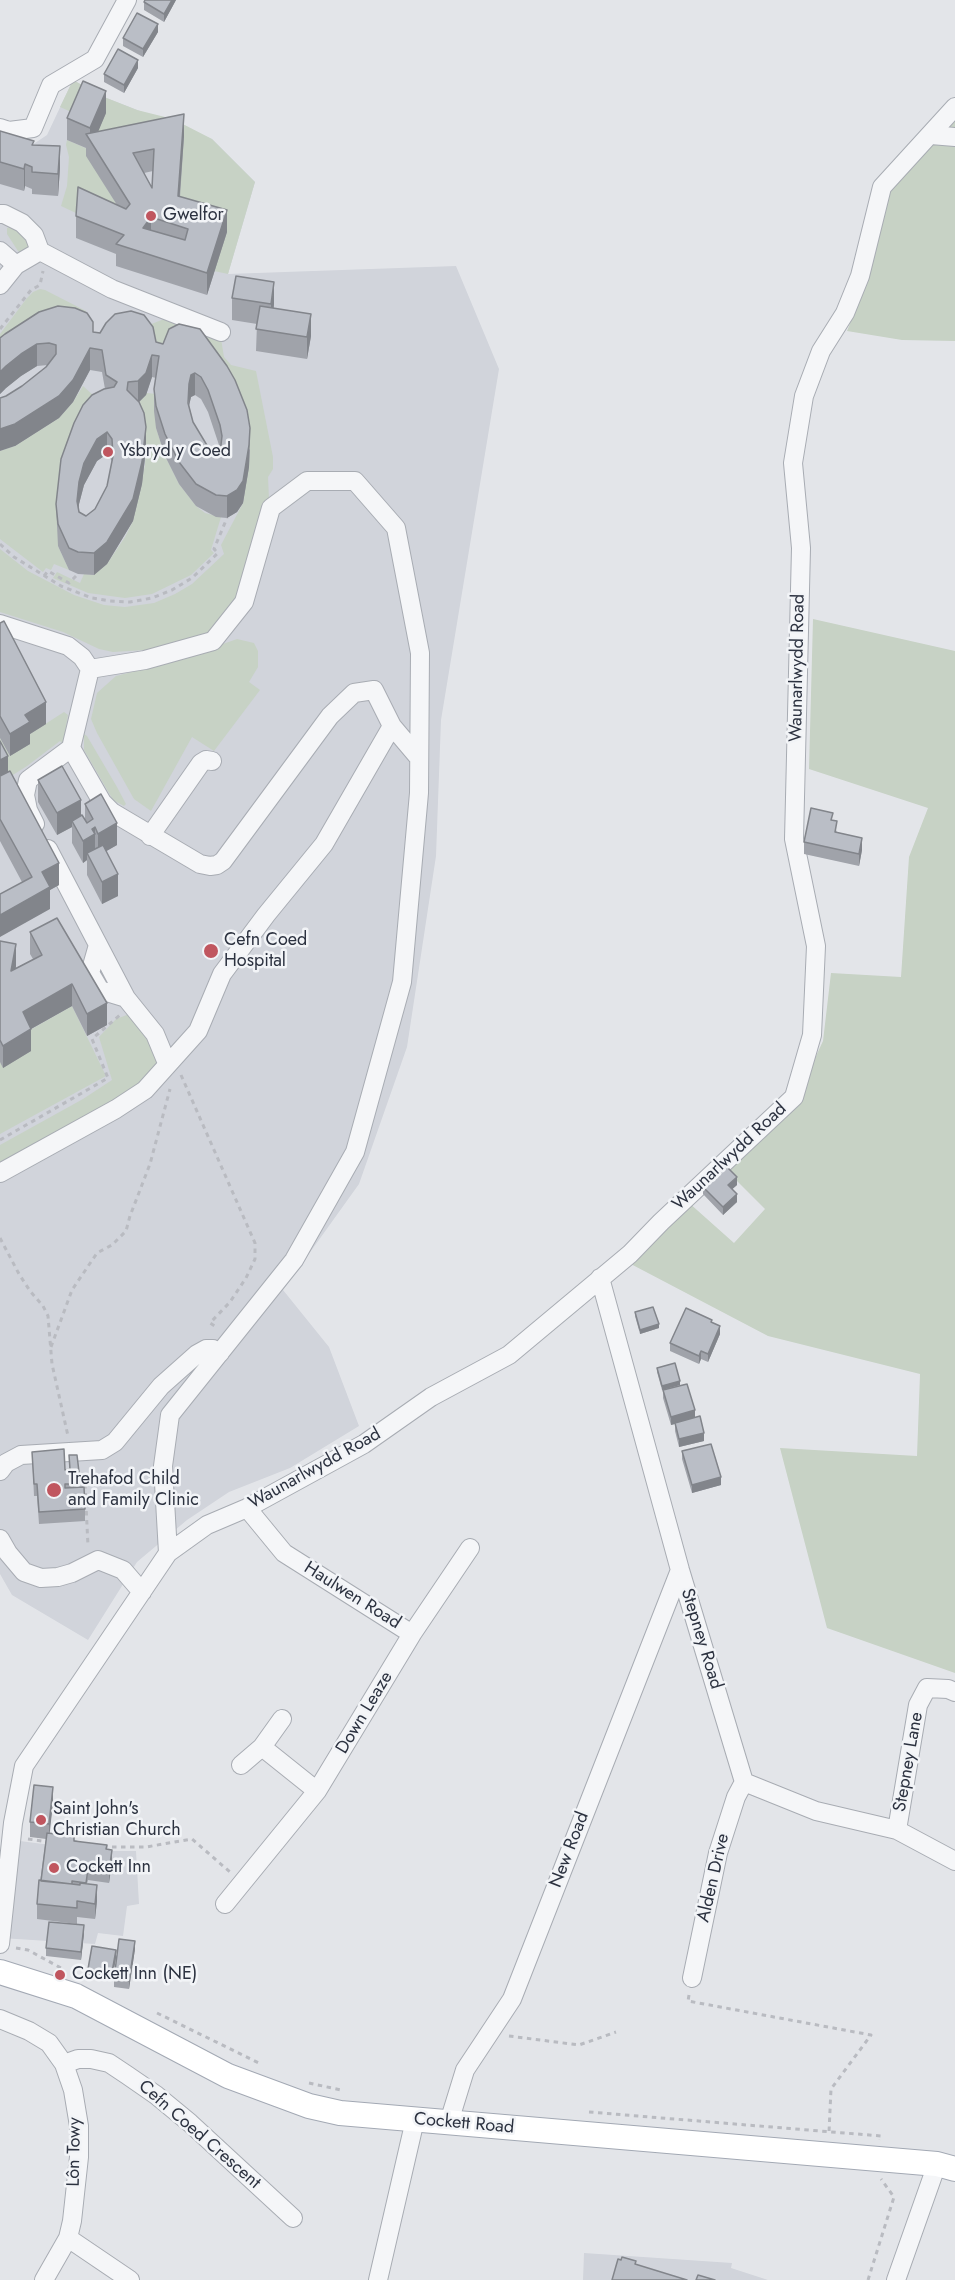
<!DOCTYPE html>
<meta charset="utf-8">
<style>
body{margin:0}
canvas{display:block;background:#e3e5e9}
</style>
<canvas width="955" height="2280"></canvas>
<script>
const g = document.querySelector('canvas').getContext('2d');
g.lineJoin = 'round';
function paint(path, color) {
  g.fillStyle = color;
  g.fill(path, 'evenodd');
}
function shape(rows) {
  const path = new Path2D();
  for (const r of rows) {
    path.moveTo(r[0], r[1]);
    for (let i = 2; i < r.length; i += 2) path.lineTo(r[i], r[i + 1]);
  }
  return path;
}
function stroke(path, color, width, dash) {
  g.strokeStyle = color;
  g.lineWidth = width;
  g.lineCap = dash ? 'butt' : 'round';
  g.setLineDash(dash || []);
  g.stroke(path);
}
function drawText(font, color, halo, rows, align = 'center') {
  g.font = font + ' Jost,sans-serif';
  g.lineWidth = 5;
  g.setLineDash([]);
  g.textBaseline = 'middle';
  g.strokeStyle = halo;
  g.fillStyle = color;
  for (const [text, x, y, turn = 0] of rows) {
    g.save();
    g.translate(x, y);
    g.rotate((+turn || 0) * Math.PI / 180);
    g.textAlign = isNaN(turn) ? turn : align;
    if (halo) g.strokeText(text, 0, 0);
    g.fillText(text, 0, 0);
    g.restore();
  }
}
paint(shape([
 [73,80,104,97,212,139,255,182,228,274,456,266,499,369,441,720,436,856,407,1047,359,1184,283,1290,329,1347,359,1426,290,1468,229,1492,187,1520,137,1562,88,1640,12,1595,0,1574,0,142,32,145,47,135],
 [12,1840,98,1851,136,1851,139,1904,127,1906,123,1936,98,1933,95,1944,1,1938],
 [584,2253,732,2263,731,2268,768,2280,583,2280]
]), '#d1d4db');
paint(shape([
 [73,80,104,97,137,110,173,119,212,139,255,182,228,274,214,271,227,232,178,218,184,136,87,156,130,226,78,214,61,206,67,186,69,157,66,145,67,140,90,150,78,115,60,107],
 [955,114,955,341,902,340,847,331,867,281,891,188],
 [12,226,16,227,34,247,21,253,18,251,7,234,7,228],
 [40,289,45,290,86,311,87,335,0,360,0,334,27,298,33,292],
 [164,319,192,332,221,339,224,357,231,365,256,371,273,457,273,469,268,477,269,499,239,594,213,634,161,649,113,652,99,649,63,632,0,612,0,549,28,571,74,595,104,605,125,607,154,603,175,594,192,584,224,554,221,545,243,503,250,450,161,346,149,335,149,325],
 [83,386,105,406,58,546,69,570,54,564,51,570,46,568,43,572,0,539,0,451,15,446,59,418,73,402],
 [147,393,156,394,156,428,165,456,179,484,196,506,205,513,221,517,211,550,214,553,191,575,152,594,125,598,88,593,53,578,57,572,80,583,84,574,94,575,107,564,125,537,133,521,145,465,146,449,138,403],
 [813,619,955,651,955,1673,827,1628,780,1448,917,1456,920,1374,768,1336,627,1262,688,1202,734,1243,765,1209,726,1170,796,1099,823,1041,831,973,901,977,909,857,928,808,809,769],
 [237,639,254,643,258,651,258,667,249,682,260,690,214,751,192,737,151,811,134,799,97,733,91,719,97,693,116,676,206,653,220,645],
 [64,712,68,715,63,744,60,741,27,766,8,778,0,763,0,738,10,756,25,737],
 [84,734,87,736,117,787,126,804,124,806,113,800,84,750],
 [72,1006,106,1076,0,1134,0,1062,4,1067,23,1034],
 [132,1013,142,1025,157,1058,154,1072,134,1092,0,1169,0,1145,83,1099,112,1080,99,1037,116,1019]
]), '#c7d2c5');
const minor = shape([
 [0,128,9,131,33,128,51,85,95,59,127,0],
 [931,135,955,137],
 [0,214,4,214,22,223,34,235,40,251,16,265,0,251],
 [40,251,112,289,221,332],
 [0,285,16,265],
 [0,624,68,646,82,657,90,669,71,748,28,780,25,795,28,810,35,824],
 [90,669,145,660,213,641,244,602,271,508,307,481,355,481,396,528,420,653,419,793,402,982,355,1152,294,1260,170,1415,163,1466,168,1553],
 [71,748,102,802,112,812,200,864,210,866,217,865,223,861,330,716,354,693,374,690,392,726,419,758],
 [150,836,201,763,206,760,212,761],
 [48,849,126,998,155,1034,167,1063],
 [98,945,90,973,100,990,126,998],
 [0,1173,116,1109,145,1090,198,1031,222,974,266,915,324,844,392,726],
 [600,1278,680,1570,744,1782,816,1811,897,1830,955,1861],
 [0,1471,6,1463,21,1455,102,1450,115,1442,161,1386,197,1354,206,1349,213,1349,220,1353],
 [247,1508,284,1553,412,1634],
 [0,1539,8,1553,24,1572,41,1578,58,1577,72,1573,98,1560,123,1570,142,1592],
 [262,1747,317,1791],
 [241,1765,262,1747,282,1719],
 [897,1830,918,1705,927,1688,948,1689,955,1692],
 [225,1904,317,1791,412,1634,470,1548],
 [0,1944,13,1823,24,1766,168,1553,207,1525,247,1508,364,1444,431,1397,509,1355,630,1254,661,1222,794,1097,812,1035,816,946,794,839,801,548,793,463,804,396,821,351,845,313,860,276,882,187,955,107],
 [692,1978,718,1853,736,1797,744,1782],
 [0,2019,29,2031,49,2043,64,2064,73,2090,79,2126,79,2157,72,2221,68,2238,44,2280],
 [64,2064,78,2059,91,2059,109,2063,127,2075,156,2095,190,2123,293,2218],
 [449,2122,465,2070,512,1999,680,1570],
 [68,2238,130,2280],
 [378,2280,415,2120],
 [896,2280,937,2164]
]);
const major = shape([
 [0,1972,76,1996,228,2076,309,2106,340,2113,937,2164,955,2169]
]);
stroke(minor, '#a8acb3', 20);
stroke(major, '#a3a9b4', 26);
stroke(shape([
 [0,329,31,290,40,285,43,271],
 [0,544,14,557,61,586,92,598,110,601,130,602,152,598,172,590,192,578,218,553,214,549,227,518],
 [44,576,48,571,69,583,78,574],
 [181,1075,255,1243,255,1259,246,1278,230,1302,210,1323,218,1328],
 [0,1140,108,1078,92,1039,120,1015],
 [0,1238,19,1274,30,1291,43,1306,48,1316,52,1364,68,1436],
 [51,1347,72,1290,97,1253,112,1245,126,1231,130,1216,150,1164,170,1089],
 [85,1484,88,1546],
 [28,1839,49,1842],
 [103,1847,146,1847,192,1839,230,1872],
 [16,1948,28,1950,61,1968],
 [689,1995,688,2001,871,2035,831,2089,829,2132],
 [157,2013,261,2064],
 [509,2036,579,2045,616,2032],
 [309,2083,341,2090],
 [589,2112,881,2136,880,2140],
 [868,2280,894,2197,881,2179]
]), '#b9bbc1', 3, [4.5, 4.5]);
stroke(minor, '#f5f6f8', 18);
stroke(major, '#fff', 24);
paint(shape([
 [145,0,176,0,164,22,144,10,144,2],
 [158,32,143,57,123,46,123,38],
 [138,68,124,93,104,82,104,74],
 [106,113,98,131,184,136,180,197,227,232,207,295,116,266,116,254,76,238,76,216,117,205,86,156,86,148,67,140,67,118],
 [153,171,152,188,144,173],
 [0,131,34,145,60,168,58,196,32,194,32,189,25,186,24,191,0,184],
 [232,298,274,304,274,308,311,336,307,359,256,351,257,324,232,320],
 [169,329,250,450,249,467,243,503,237,512,227,518,216,517,196,506,179,484,165,456,156,428,154,411,154,389,156,378,152,377,146,395,139,402,146,449,142,484,133,521,107,564,94,575,78,574,69,570,58,546,56,504,105,389,102,372,90,370,73,402,59,418,15,446,6,396,22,386,48,365,37,366,21,376,6,388,0,394,0,338,93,332,163,344],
 [195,395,201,399,208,412,220,448,220,454,208,447,193,422,189,405,191,397],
 [107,454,112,461,107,486,95,509,86,516,79,512,78,511,79,504,84,485,97,461],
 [0,623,46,724,30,734,30,744,10,756,0,738],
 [0,741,8,772,59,885,50,890,50,909,22,882,0,841],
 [38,780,85,819,85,804,117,845,106,851,118,896,102,904,87,875,87,860,83,863,72,843,72,827,57,835,38,802],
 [833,820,837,833,862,850,859,866,804,854,804,842],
 [30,932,107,1025,87,1036,72,1006,31,1029,31,1051,3,1068,0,1062,0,941,16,966,16,968,33,959,30,954],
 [737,1185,732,1189,737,1202,723,1215,703,1194,703,1187],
 [635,1312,659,1328,640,1334,635,1316],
 [712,1323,720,1334,708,1362,701,1359,699,1364,670,1351,670,1343],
 [657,1368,680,1385,662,1390,657,1372],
 [663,1390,695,1418,704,1441,679,1447,675,1431,675,1424,671,1425,663,1398],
 [682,1451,721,1485,692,1493,682,1459],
 [32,1452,65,1470,69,1469,69,1455,79,1472,79,1484,74,1484,74,1488,85,1509,85,1521,39,1524,37,1496,34,1496],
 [53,1803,49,1833,107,1849,112,1862,109,1883,88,1880,87,1884,97,1901,95,1919,77,1917,77,1924,37,1919,37,1904,46,1839,30,1837,30,1822],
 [84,1933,81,1960,46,1956,46,1948],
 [135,1949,129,1989,114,1987,114,1979],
 [116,1958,112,1980,88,1977,88,1969]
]), '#a0a3aa');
paint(shape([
 [172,0,176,0,164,22,164,14],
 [158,24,158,32,143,57,143,49],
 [138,60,138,68,124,93,124,85],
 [106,91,106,113,93,144,90,139,90,128],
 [184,114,184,136,178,218,178,196],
 [60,146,60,168,58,196,58,174],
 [25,164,25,186,24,191,24,169],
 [227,210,227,232,207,295,207,273],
 [151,217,151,239,143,228],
 [274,282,274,304,271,326,271,304],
 [311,314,311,336,307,359,307,337],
 [37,344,37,366,21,376,6,388,0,394,0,372,6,366,21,354],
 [90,348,90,370,73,402,59,418,15,446,0,451,0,429],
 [152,355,152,377,146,395,138,403,138,381],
 [195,373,195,395,191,397,189,406,189,384,191,375],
 [146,427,146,449,142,484,133,521,107,564,94,575,94,553],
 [250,428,249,467,243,503,237,512,227,518,227,496],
 [107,432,107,454,97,461,84,485,79,504,77,523,77,501,79,482,84,463,97,439],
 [46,702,46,724,30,734,30,744,10,756,10,734,25,715],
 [8,756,8,778,0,782,0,760],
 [81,800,81,822,72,821,72,827,57,835,57,813],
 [117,823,117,845,98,856,98,834],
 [95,827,95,856,87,853,87,860,83,863,83,841,92,829],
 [862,838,862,850,859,866,859,854],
 [59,863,59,885,50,890,50,909,0,937,0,915,42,872],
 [118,874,118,896,102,904,102,882],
 [16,944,16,966,11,993,11,971],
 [72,984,72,1006,31,1029,31,1051,3,1068,3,1046,23,1012],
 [107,1003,107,1025,87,1036,87,1014],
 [737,1177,737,1185,728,1193,728,1185],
 [737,1194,737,1202,723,1215,723,1207],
 [659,1324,659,1328,640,1334,640,1330],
 [720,1326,720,1334,708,1362,708,1354],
 [701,1351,701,1359,699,1364,699,1356],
 [680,1381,680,1385,662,1390,662,1386],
 [695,1410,695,1418,671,1425,671,1417],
 [704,1433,704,1441,679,1447,679,1439],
 [721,1477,721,1485,692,1493,692,1485],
 [53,1787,53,1803,49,1839,49,1824],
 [112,1850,112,1862,109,1883,109,1871],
 [97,1885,97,1901,95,1919,95,1904],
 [84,1925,84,1933,81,1960,81,1952],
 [135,1941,135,1949,129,1989,129,1981],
 [116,1950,116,1958,112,1980,112,1972]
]), '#82858b');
const building = shape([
 [145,0,172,0,164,14,144,2,145,0],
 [137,13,158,24,143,49,123,38,137,13],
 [118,49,138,60,124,85,104,74,118,49],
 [83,81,106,91,90,128,67,118,83,81],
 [184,114,178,196,227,210,207,273,116,244,124,235,76,216,78,187,126,209,130,204,86,134,184,114],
 [154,149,152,188,133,153,154,149],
 [151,217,188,229,185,240,143,228,151,217],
 [0,131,34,141,32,145,60,146,58,174,32,172,32,167,25,164,24,169,0,162,0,131],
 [236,276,274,282,271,304,232,298,236,276],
 [58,306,75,308,87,313,93,322,93,332,100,333,106,323,115,314,131,311,144,315,153,327,156,342,163,344,169,329,179,324,200,329,227,366,235,380,247,410,250,428,249,445,243,481,237,490,227,496,216,495,196,484,179,462,165,434,156,406,154,389,159,356,152,355,146,373,138,381,128,382,127,390,139,402,144,413,146,427,142,462,133,499,107,542,94,553,78,552,69,548,58,524,56,504,61,459,74,423,83,405,92,395,104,389,114,387,117,382,106,375,102,350,90,348,73,380,59,396,15,424,0,429,0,398,6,396,22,386,46,367,56,354,56,345,49,343,37,344,21,354,6,366,0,372,0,338,5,334,39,312,58,306],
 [195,373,201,377,208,390,220,425,222,436,220,454,208,447,193,422,188,403,189,384,191,375,195,373],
 [107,432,112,439,113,456,107,486,95,509,86,516,79,512,77,501,79,482,84,463,97,439,107,432],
 [260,306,311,314,307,337,256,329,260,306],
 [4,621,46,702,25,715,30,722,10,734,0,716,0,623,4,621],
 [0,741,8,756,0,760,0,741],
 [62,766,81,800,57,813,38,780,62,766],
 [10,771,59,863,42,872,50,887,0,915,0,894,32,877,0,819,0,776,10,771],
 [101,794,117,823,98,834,95,827,92,829,95,834,83,841,72,821,82,815,87,823,93,819,85,804,101,794],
 [811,808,833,813,831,820,837,821,835,832,862,838,859,854,804,842,811,808],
 [103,845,118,874,102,882,87,853,103,845],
 [57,918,107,1003,87,1014,72,984,23,1012,31,1029,3,1046,0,1040,0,941,16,944,11,971,42,955,30,932,57,918],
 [725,1165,737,1177,728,1185,737,1194,723,1207,703,1187,725,1165],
 [653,1307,659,1324,640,1330,635,1312,653,1307],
 [686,1308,712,1320,711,1322,720,1326,708,1354,701,1351,699,1356,670,1343,686,1308],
 [675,1363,680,1381,662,1386,657,1368,675,1363],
 [687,1384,695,1410,671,1417,663,1390,687,1384],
 [700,1416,704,1433,679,1439,675,1423,700,1416],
 [711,1444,721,1477,692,1485,682,1451,711,1444],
 [64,1449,65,1470,70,1469,69,1455,77,1455,79,1472,73,1473,74,1484,65,1484,65,1488,84,1487,85,1509,39,1512,37,1484,34,1484,32,1452,64,1449],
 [34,1785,53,1787,49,1824,30,1822,34,1785],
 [47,1833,74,1836,74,1841,107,1845,106,1849,112,1850,109,1871,88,1869,86,1883,72,1881,72,1884,41,1881,47,1833],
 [39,1880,80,1885,80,1883,97,1885,95,1904,77,1901,77,1908,37,1904,39,1880],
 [49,1922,84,1925,81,1952,46,1948,49,1922],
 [119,1939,135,1941,129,1981,114,1979,119,1939],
 [92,1946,116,1950,112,1972,88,1969,92,1946],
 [622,2257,636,2261,635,2264,687,2280,612,2280,618,2259,621,2260,622,2257],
 [698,2275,715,2280,696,2280,698,2275]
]);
paint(building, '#babec6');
stroke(building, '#82858b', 1.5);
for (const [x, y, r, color] of [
 [151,216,6,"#c0565f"],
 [108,452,6,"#c0565f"],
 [211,951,8,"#c0565f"],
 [54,1490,8,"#c0565f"],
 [41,1820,6,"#c0565f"],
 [54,1868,6,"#c0565f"],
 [60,1975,6,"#c0565f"]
]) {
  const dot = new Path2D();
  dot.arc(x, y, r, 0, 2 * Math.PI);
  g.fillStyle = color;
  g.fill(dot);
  stroke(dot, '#f2f4f7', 2);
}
drawText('18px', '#2c3240', '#f2f4f7', [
 ["Gwelfor",163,216],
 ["Ysbryd y Coed",120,452],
 ["Cefn Coed",224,941],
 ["Hospital",224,962],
 ["Trehafod Child",68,1480],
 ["and Family Clinic",68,1501],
 ["Saint John's",53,1810],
 ["Christian Church",53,1831],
 ["Cockett Inn",66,1868],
 ["Cockett Inn (NE)",72,1975]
], 'left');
drawText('18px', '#2c3240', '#f2f4f7', [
 ["Waunarlwydd Road",798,668,-89],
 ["Waunarlwydd Road",730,1157,-43],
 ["Waunarlwydd Road",315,1469,-29],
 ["Haulwen Road",352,1596,32],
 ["Stepney Road",701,1639,73],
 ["Down Leaze",365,1713,-59],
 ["Stepney Lane",909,1762,-80],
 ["New Road",570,1850,-69],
 ["Alden Drive",714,1878,-77],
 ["Cockett Road",464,2124,5],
 ["Cefn Coed Crescent",199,2135,41],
 ["Lôn Towy",75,2152,-89]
]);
</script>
